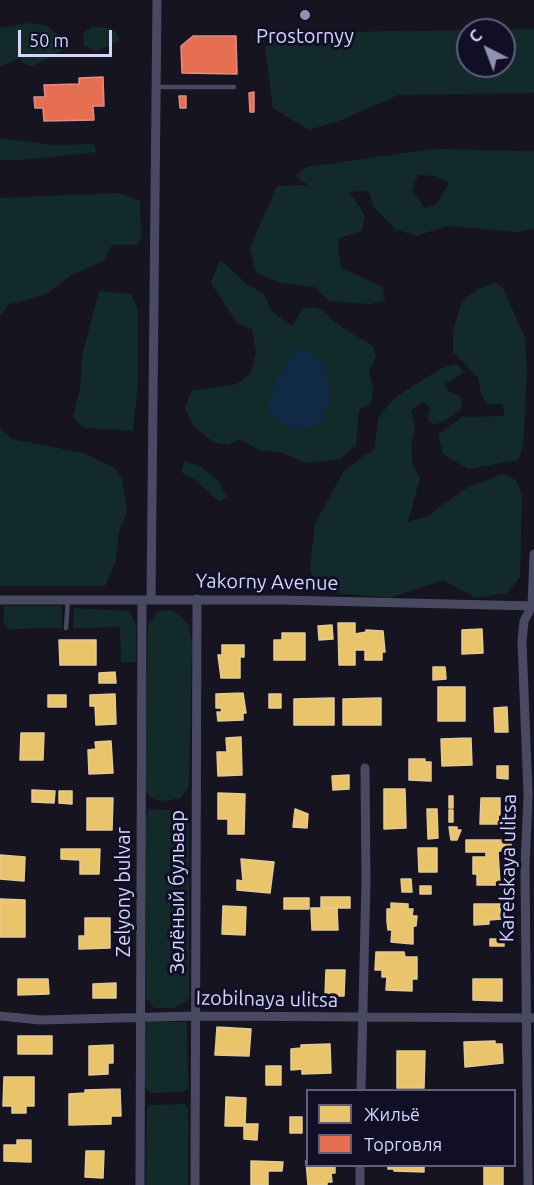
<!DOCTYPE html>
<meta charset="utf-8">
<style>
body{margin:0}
#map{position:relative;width:534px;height:1185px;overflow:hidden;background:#151420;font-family:Ubuntu,sans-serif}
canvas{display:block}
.legend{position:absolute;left:306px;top:1089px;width:210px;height:78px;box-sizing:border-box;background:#110f25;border:2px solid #5f5e7c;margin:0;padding:8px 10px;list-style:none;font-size:18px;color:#d4d4fe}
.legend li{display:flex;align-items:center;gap:12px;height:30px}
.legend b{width:30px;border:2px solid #5f5e7c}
.north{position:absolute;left:456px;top:18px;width:60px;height:60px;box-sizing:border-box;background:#110f25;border:2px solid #5f5e7c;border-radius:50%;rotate:318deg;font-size:16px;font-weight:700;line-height:24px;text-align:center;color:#d4d4fe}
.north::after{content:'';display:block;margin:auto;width:21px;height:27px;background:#9191b0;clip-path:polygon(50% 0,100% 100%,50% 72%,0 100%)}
.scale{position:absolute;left:18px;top:30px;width:94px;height:27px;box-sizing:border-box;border:3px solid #d4d4fe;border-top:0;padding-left:8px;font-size:18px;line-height:21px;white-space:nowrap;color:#d4d4fe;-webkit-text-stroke:4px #110f25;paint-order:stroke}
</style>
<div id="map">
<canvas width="534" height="1185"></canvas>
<ul class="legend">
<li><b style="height:16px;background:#e9c46a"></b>Жильё</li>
<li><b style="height:16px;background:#e76f51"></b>Торговля</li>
</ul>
<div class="north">С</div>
<div class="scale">50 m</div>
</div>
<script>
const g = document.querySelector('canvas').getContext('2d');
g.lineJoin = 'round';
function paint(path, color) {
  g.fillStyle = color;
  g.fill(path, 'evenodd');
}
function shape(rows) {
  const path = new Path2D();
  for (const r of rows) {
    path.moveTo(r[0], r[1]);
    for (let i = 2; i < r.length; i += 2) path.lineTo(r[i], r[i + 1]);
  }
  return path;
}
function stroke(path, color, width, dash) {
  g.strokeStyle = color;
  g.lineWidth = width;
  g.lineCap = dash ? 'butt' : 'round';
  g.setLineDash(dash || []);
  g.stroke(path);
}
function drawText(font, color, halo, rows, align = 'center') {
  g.font = font + ' Ubuntu,sans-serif';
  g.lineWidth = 6;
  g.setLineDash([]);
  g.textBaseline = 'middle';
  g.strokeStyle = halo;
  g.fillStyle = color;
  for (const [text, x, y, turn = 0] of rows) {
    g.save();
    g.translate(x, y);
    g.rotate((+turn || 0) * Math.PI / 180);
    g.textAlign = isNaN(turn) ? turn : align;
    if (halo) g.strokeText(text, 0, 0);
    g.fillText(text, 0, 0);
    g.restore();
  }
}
paint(shape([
 [29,23,47,26,59,36,63,50,35,65,29,66,21,62,22,57,0,67,0,28],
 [91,27,104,27,116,32,120,41,97,51,84,46,83,34],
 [534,29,534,93,398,95,339,121,309,130,273,108,265,47,278,33,468,30,468,66,504,66,504,30,489,30],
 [0,138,54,145,94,144,97,152,22,160,0,160],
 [432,149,534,151,534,229,517,232,447,226,416,236,395,229,373,206,369,191,349,192,365,215,362,231,339,238,338,250,341,268,383,287,385,301,370,304,330,301,314,287,281,283,256,273,250,248,277,186,308,185,295,176,307,167],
 [418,175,436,176,449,183,437,204,425,209,412,190],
 [117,193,140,200,141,239,136,245,112,245,104,261,73,274,46,294,8,305,0,316,0,198],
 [220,260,248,285,264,294,272,312,292,326,304,308,317,307,343,328,373,346,376,357,369,372,373,387,371,403,359,410,356,445,340,459,305,463,280,452,259,450,239,439,229,445,213,442,194,427,185,408,191,391,237,384,250,374,256,353,252,329,237,323,211,283],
 [495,283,502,286,525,338,527,367,523,447,518,460,468,469,443,454,438,435,462,417,504,416,503,404,487,404,481,394,478,378,453,352,453,332,462,301,477,290],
 [99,291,131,294,138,311,138,384,133,431,84,428,73,417,80,388,82,356],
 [457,364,464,372,445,384,447,390,461,397,462,408,446,420,434,425,427,419,430,409,424,402,411,410,415,429,411,444,412,463,420,478,408,522,428,516,465,489,502,474,516,480,522,496,520,577,507,593,476,598,443,580,390,598,334,593,313,580,310,566,315,524,343,472,375,448,378,418,394,398,442,368],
 [0,428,12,439,84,453,116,469,122,480,127,511,119,532,115,564,105,586,0,586],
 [185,461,201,467,219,481,227,498,219,501,195,480,181,472],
 [4,606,62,606,62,628,8,629,3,622],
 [74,608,130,611,136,626,136,662,121,662,120,627,73,628],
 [172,610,188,623,192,644,189,786,181,798,165,801,152,799,145,790,148,626,157,612],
 [149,809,181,811,189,823,189,995,187,1001,174,1008,154,1008,146,998,146,817],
 [145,1022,187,1022,188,1088,184,1092,150,1093,145,1088],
 [184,1104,188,1108,188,1185,146,1185,147,1108,150,1105]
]), '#122b2a');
paint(shape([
 [296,349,309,350,323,363,329,382,330,402,321,423,307,429,289,429,266,410,279,374]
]), '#102945');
const homes = shape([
 [338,623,355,623,355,634,366,632,366,630,383,631,385,652,382,652,382,660,365,660,365,650,355,650,355,665,339,665,338,623],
 [332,625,333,639,319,640,318,626,332,625],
 [482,629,483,653,462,654,462,630,482,629],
 [282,633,305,633,305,660,274,660,274,640,282,640,282,633],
 [59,640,96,640,96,665,60,665,59,640],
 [222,645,244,645,244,657,240,657,240,678,221,678,218,655,222,655,222,645],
 [433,667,445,667,446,679,433,680,433,667],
 [115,672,116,683,99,683,99,673,115,672],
 [438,687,465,687,465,721,438,721,438,687],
 [243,693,246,713,243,713,243,720,218,721,217,712,222,712,221,708,216,708,216,694,243,693],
 [115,694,116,724,96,725,95,706,90,706,90,695,115,694],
 [269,694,281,694,281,708,269,708,269,694],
 [48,695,66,695,66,707,48,707,48,695],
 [334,698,334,725,294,725,294,699,334,698],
 [381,698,381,725,343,725,343,699,381,698],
 [507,707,508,732,495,732,494,708,507,707],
 [21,733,44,733,43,760,20,760,21,733],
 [241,737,242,775,218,776,217,752,227,752,226,738,241,737],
 [471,738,472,765,442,766,441,739,471,738],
 [111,741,113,773,89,774,88,750,96,749,95,742,111,741],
 [409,759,425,759,425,762,431,762,431,781,409,780,409,759],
 [497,766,508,766,508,779,497,778,497,766],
 [349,775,349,789,333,790,332,776,349,775],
 [384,789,405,789,406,828,384,829,384,789],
 [32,790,55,791,54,803,32,802,32,790],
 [59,791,72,791,72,804,59,803,59,791],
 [218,793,245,794,244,834,228,834,228,819,218,819,218,793],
 [449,796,453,796,453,808,449,808,449,796],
 [87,798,113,798,112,830,87,830,87,798],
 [481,798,500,798,500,824,480,824,481,798],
 [295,809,308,814,307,828,293,827,295,809],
 [427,809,437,809,438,838,428,839,427,809],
 [449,810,453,810,453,822,449,822,449,810],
 [449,827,457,827,457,830,461,830,457,840,451,840,449,827],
 [466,840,511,840,511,851,498,851,500,885,477,885,477,874,473,874,473,857,486,857,486,852,466,852,466,840],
 [418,848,437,848,437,872,419,872,418,848],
 [61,849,100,849,99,874,80,874,80,860,61,859,61,849],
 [0,855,25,857,24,881,0,879,0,855],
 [241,859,274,862,270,893,237,890,237,880,243,881,241,859],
 [401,879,411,879,412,892,402,892,401,879],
 [420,886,431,886,431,894,420,894,420,886],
 [321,897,350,897,350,908,321,908,321,897],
 [284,898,309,898,309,909,284,909,284,898],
 [0,899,25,900,25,937,0,937,0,899],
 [391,903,408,904,408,909,413,909,412,916,417,916,416,926,413,926,413,944,391,942,392,930,388,930,387,921,387,909,391,909,391,903],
 [474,904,500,904,501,919,489,920,489,924,474,925,474,904],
 [223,906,246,907,245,935,222,934,223,906],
 [311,908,337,908,338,930,312,930,311,908],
 [85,918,110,918,110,948,79,949,79,936,85,936,85,918],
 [490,939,504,939,504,946,490,946,490,939],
 [376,952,404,952,405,957,417,957,417,979,412,979,412,991,386,990,387,977,382,977,382,970,375,970,376,952],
 [326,970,345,970,344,996,325,996,326,970],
 [18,979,48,979,49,994,18,995,18,979],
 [473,979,502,979,502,1001,473,1000,473,979],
 [116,983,116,998,93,998,93,984,116,983],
 [217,1027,251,1029,249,1056,215,1055,217,1027],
 [18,1036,52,1036,52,1054,18,1054,18,1036],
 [495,1041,495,1044,502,1044,503,1063,465,1067,464,1042,495,1041],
 [330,1044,331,1073,302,1074,302,1069,291,1070,291,1049,301,1048,301,1045,330,1044],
 [113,1045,113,1063,108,1063,108,1074,89,1075,89,1046,113,1045],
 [397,1051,425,1051,424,1088,397,1088,397,1051],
 [266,1066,281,1066,281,1085,266,1085,266,1066],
 [4,1077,34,1077,34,1106,26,1106,26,1113,12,1113,12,1106,3,1106,4,1077],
 [120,1089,121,1116,111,1116,111,1124,69,1125,69,1094,85,1093,85,1090,120,1089],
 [226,1097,246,1098,245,1124,258,1124,257,1140,244,1139,244,1126,225,1126,226,1097],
 [290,1117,302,1117,302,1133,290,1133,290,1117],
 [17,1140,31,1140,31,1162,4,1161,4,1145,17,1145,17,1140],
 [86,1151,104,1151,103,1178,85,1177,86,1151],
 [251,1161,283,1162,282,1171,268,1171,268,1185,251,1185,251,1161],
 [306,1161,308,1166,335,1166,335,1173,331,1173,332,1182,327,1182,327,1185,308,1185,306,1161],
 [388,1166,424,1166,424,1172,394,1171,394,1169,388,1169,388,1166],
 [484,1166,503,1166,503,1185,484,1185,484,1166]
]);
paint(homes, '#e9c46a');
stroke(homes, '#e3c996', 1.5);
const shops = shape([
 [193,36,236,36,237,74,182,73,181,46,193,36],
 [103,77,104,106,93,106,94,120,44,121,43,108,35,108,34,97,45,97,44,85,79,84,79,78,103,77],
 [254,92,254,112,250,112,249,93,254,92],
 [179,96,186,96,186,108,180,108,179,96]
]);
paint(shops, '#e76f51');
stroke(shops, '#e18d85', 1.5);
stroke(shape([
 [157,87,234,87],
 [66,628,68,600]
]), '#494a61', 4.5);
stroke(shape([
 [0,600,281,600,534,606],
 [151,600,157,0],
 [0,1016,40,1020,195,1016,534,1018],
 [361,1090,366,882,365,768],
 [140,1185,142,600],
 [195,1185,197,599],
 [360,1185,360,1166],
 [528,1185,525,868,528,794,522,642,524,621,532,606,534,554]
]), '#494a61', 9);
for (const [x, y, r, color] of [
 [305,15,6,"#9191b0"]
]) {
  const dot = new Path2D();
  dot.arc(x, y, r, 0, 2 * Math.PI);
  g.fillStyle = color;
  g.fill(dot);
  stroke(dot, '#110f25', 2);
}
drawText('20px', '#d4d4fe', '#110f25', [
 ["Prostornyy",305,36]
]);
drawText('20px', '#d4d4fe', '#110f25', [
 ["Yakorny Avenue",267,582,1],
 ["Karelskaya ulitsa",508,868,-89],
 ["Zelyony bulvar",123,892,-90],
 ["Зелёный бульвар",177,892,-90],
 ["Izobilnaya ulitsa",267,999,1]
]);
</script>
